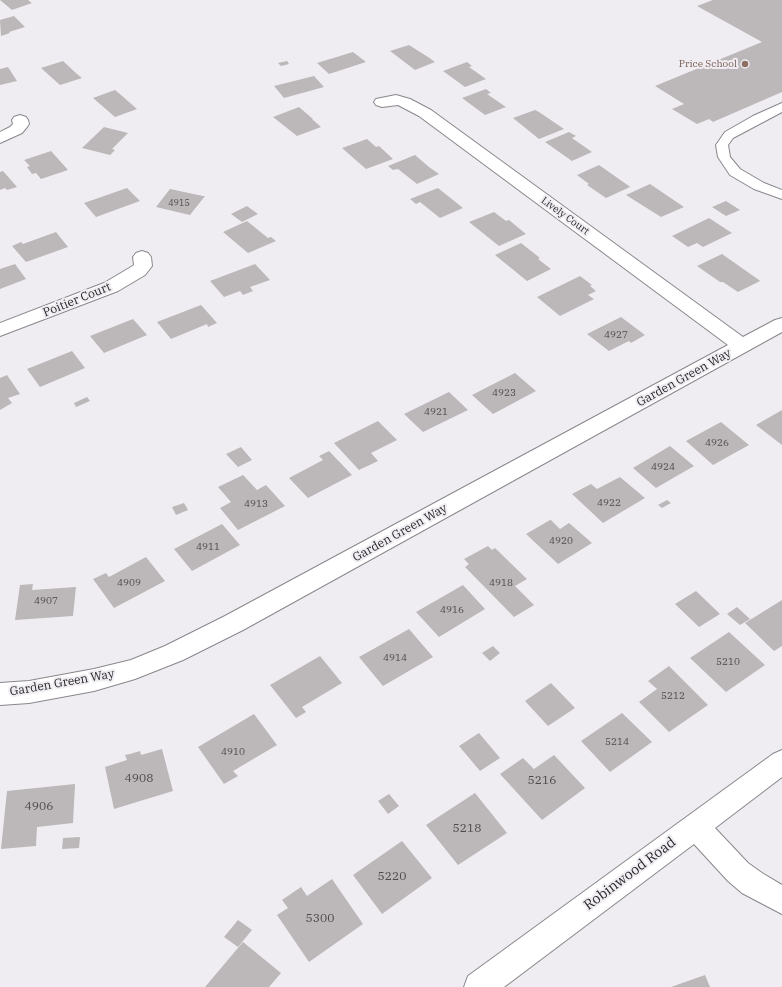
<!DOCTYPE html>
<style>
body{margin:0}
canvas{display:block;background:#f0edf2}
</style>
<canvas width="782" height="987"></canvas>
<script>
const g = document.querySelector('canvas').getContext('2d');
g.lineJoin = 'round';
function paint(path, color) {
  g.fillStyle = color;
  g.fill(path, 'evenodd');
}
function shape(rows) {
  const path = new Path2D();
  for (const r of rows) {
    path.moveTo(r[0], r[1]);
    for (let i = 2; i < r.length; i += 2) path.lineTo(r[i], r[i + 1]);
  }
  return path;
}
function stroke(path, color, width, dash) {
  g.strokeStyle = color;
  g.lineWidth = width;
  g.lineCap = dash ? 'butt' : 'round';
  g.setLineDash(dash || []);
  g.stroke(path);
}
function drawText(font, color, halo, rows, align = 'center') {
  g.font = font + ' "IBM Plex Serif",serif';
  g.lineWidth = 4;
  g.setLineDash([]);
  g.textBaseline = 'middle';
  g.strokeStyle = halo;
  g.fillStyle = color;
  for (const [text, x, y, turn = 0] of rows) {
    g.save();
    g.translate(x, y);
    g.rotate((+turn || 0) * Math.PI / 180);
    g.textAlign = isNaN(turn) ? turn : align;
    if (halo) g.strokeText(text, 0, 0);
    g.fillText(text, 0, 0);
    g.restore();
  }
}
paint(shape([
 [0,0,28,0,32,3,12,10],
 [713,0,782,0,782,92,713,122,709,119,697,124,672,109,684,104,655,86,762,42,697,6],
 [14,16,25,27,9,32,10,33,1,36,0,20],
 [409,45,428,57,435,62,415,70,390,51],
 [353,52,366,62,329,74,317,63],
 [63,61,77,74,82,78,60,85,41,68],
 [287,61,289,64,281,66,278,63],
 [467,62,472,66,469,67,486,79,465,87,443,71],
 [8,67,17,81,0,85,0,69],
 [314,76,324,87,284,98,274,86],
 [486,89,491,93,487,94,506,107,485,115,462,98],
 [115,90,121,95,137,109,115,117,93,98],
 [299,107,313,119,312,119,321,127,297,136,273,117],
 [535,110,539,112,564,129,539,139,513,118],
 [104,127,128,133,112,149,115,150,110,155,82,148],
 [569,132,576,136,572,138,592,152,572,161,545,142],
 [367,139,376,147,379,146,393,159,366,169,342,148],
 [51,151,68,170,41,179,36,173,32,174,27,167,30,166,24,160],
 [415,155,429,167,439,174,417,184,398,169,393,170,388,166],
 [599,165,629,186,630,187,606,198,587,185,589,184,577,175],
 [3,171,17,187,7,190,5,188,0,190,0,172],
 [650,184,653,186,684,207,661,217,626,195],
 [127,188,140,201,96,217,84,203],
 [438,188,463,208,440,218,420,202,416,204,410,199],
 [170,189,203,196,205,196,190,215,156,207],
 [726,201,740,210,726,216,712,207],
 [247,206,258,214,242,222,231,214],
 [494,212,506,221,509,220,526,234,499,246,469,222],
 [709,218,732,233,703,247,697,243,688,247,672,236],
 [247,221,268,238,271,237,276,241,248,253,223,232],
 [56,232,68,247,26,262,12,246,21,242,23,244],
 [521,243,540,258,538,259,551,269,527,281,495,255],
 [722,254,759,280,760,281,738,292,723,282,720,282,697,266],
 [15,264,26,279,0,289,0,269],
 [255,264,270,280,250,287,253,291,243,295,240,291,224,297,210,281],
 [580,276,592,285,590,286,596,291,588,295,594,299,560,316,537,297],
 [201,305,217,323,208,327,207,324,171,339,157,322],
 [621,317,645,335,631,343,629,341,609,351,587,334],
 [133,319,147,335,104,353,90,336],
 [72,351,85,368,40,387,27,369],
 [515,373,536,391,493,414,472,395],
 [7,375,20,394,8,398,12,403,0,410,0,378],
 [449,392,468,410,423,432,404,414],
 [87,397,90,401,76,407,74,403],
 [782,410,782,445,756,425],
 [378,421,397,440,371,453,378,461,359,470,334,443],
 [721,422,749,445,713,465,686,441],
 [670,446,694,466,656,488,633,468],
 [241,447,252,460,238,467,226,454],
 [329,451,352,475,308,498,289,478,323,460,319,456],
 [243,475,257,490,266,485,285,506,238,530,220,508,231,502,218,487],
 [620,477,645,498,603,523,572,494,591,484,597,489],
 [667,500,671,503,662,508,658,505],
 [184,503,188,510,176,515,172,507],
 [550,520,551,520,560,529,569,523,592,543,558,564,526,534],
 [222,524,240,545,192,571,174,549],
 [488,546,492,550,495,548,527,579,515,586,534,605,514,617,465,567,469,564,464,559],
 [146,557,165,581,114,608,93,579,106,573,109,577],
 [33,584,32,590,76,587,73,616,15,620,20,585],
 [463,585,485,609,439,637,416,612],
 [696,591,720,614,699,627,675,604],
 [782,600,782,646,774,651,745,623],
 [737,607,750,619,740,625,727,614],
 [409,629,433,657,383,686,359,657],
 [729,632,765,665,726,692,690,658],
 [493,646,500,653,490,661,482,653],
 [320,656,342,683,302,707,306,712,296,718,270,685],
 [669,666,708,705,669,732,639,702,657,689,648,681],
 [551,683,575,708,548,726,525,701],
 [622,713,652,742,610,772,581,741],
 [254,714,277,745,233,771,238,776,224,784,198,747],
 [479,733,500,758,480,771,459,746],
 [162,749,173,791,114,809,105,767,127,760,125,755,130,754,140,751,141,755],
 [554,755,585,788,542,820,500,774,523,758,534,769],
 [75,784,73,823,37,827,36,846,1,849,7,791],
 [475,793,507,833,458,865,426,825],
 [389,794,399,806,388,814,378,801],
 [80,837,79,848,62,849,63,838],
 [402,841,432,878,382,914,353,875],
 [332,879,363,924,309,962,277,915,288,908,282,900,301,887,307,896],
 [238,920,252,930,238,947,224,937],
 [243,942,281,973,269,987,205,987],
 [705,975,710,987,671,987]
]), '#bcb7b9');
const lane = shape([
 [782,103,782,112,733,138,728,145,730,157,740,169,764,183,782,190,782,199,754,189,730,175,718,157,716,145,725,132,753,116,782,103]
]);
const street = shape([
 [396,95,410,99,431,110,743,337,775,320,782,318,782,332,243,630,183,660,135,679,94,691,29,703,0,705,0,683,29,681,94,669,131,660,165,646,225,616,728,345,419,116,398,105,382,107,376,105,374,102,376,99,396,95],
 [20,115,26,117,28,120,29,124,27,127,22,133,0,143,0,132,10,127,13,124,12,120,14,117,20,115],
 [142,251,148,253,151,257,152,266,145,275,118,291,0,336,0,323,104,283,131,267,134,265,133,257,136,253,142,251],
 [782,750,782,777,715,828,748,863,762,873,782,885,782,914,742,893,728,881,694,844,504,987,464,987,468,976,773,754,782,750]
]);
stroke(lane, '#89878b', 2);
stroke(street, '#89878b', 2);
paint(lane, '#fff');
paint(street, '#fff');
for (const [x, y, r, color] of [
 [745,64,4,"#8d6e63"]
]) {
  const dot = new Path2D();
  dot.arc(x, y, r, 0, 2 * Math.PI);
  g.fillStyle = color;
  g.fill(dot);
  stroke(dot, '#f0edf2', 1.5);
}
drawText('9px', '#4c4a4c', null, [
 ["4915",179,203]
]);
drawText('10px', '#785e54', '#f0edf2', [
 ["Price School",737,64]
], 'right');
drawText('10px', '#272628', '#f0edf2', [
 ["Lively Court",565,216,36]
]);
drawText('10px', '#4c4a4c', null, [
 ["4927",616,335],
 ["4923",504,393],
 ["4921",436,412],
 ["4926",717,443],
 ["4924",663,467],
 ["4922",609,503],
 ["4913",256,504],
 ["4920",561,541],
 ["4911",208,547],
 ["4909",129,583],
 ["4918",501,583],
 ["4907",46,601],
 ["4916",452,610],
 ["4914",395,658],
 ["5210",728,662],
 ["5212",673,696],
 ["5214",617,742],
 ["4910",233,752]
]);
drawText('12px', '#272628', '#f0edf2', [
 ["Poitier Court",77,300,-22],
 ["Garden Green Way",684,378,-29],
 ["Garden Green Way",400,533,-29],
 ["Garden Green Way",62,683,-10]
]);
drawText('12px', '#4c4a4c', null, [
 ["4908",139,779],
 ["5216",542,781],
 ["4906",39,807],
 ["5218",467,829],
 ["5220",392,877],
 ["5300",320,919]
]);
drawText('14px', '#272628', '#f0edf2', [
 ["Robinwood Road",630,874,-37]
]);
</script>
